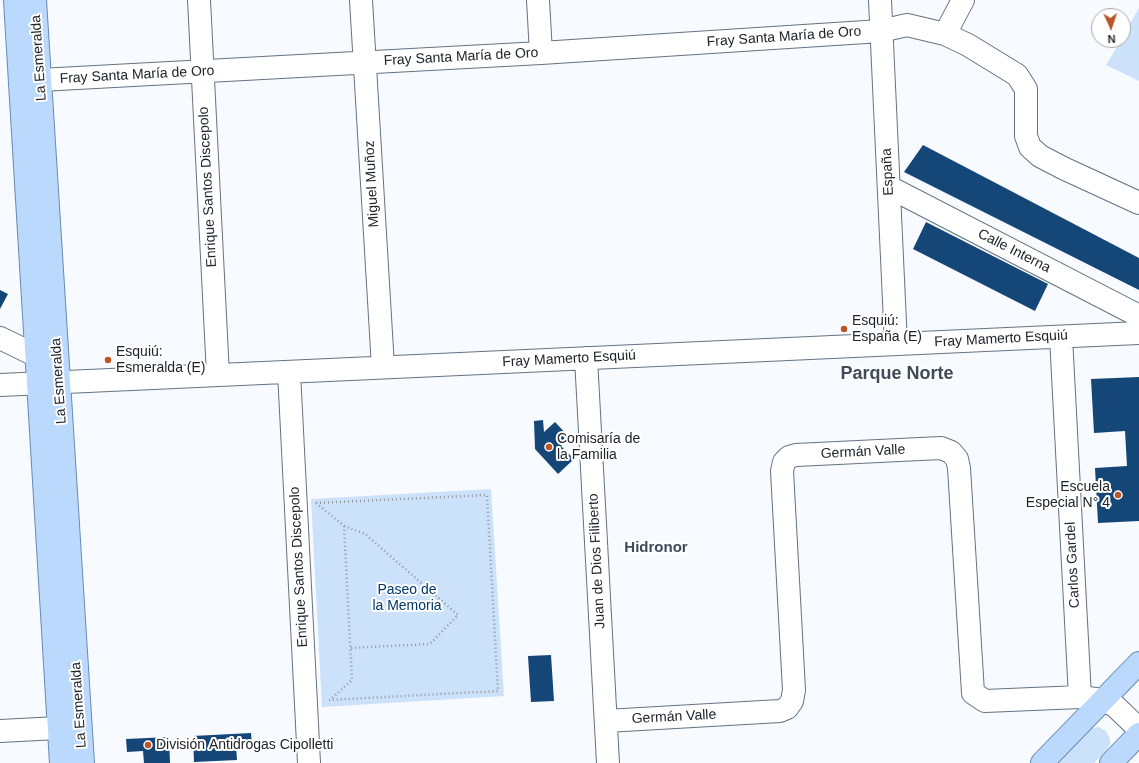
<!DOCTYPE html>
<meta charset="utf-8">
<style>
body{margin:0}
#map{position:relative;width:1139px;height:763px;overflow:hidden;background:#f7fafe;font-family:Helvetica,sans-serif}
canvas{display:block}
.north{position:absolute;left:1091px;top:8px;width:40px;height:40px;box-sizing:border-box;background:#fff;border:1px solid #a6a8aa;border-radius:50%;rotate:177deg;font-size:11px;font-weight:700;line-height:16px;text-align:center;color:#20252b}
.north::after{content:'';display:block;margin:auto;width:14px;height:18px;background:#bb5428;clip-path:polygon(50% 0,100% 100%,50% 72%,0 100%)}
</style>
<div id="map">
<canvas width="1139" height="763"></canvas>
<div class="north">N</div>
</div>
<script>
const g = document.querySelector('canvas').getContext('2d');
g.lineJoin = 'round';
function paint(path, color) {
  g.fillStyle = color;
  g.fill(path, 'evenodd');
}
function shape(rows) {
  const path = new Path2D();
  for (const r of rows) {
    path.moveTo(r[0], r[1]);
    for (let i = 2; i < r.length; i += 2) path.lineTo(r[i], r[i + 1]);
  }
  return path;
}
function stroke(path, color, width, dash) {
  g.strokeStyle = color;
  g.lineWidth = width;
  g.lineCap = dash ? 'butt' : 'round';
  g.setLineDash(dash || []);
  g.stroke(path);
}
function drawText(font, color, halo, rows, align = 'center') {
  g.font = font + ' Helvetica,sans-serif';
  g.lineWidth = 4;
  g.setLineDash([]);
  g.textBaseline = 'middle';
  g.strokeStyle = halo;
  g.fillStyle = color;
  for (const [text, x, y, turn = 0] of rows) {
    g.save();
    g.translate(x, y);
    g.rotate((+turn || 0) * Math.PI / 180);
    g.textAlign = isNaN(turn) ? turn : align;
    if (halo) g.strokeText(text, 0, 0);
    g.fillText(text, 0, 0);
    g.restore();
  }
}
paint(shape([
 [1139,8,1139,81,1106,65,1121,40,1123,40,1123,36],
 [491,489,504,696,322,707,311,499],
 [1098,727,1106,731,1110,739,1110,744,1106,751,1094,763,1055,763,1089,729]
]), '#cce1fa');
paint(shape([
 [923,145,1139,258,1139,290,904,172],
 [926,222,1048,284,1035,311,913,249],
 [0,290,8,294,0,309],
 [1139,377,1139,521,1098,523,1095,468,1127,466,1125,431,1094,433,1091,379],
 [543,420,544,432,555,422,570,438,561,446,574,459,558,474,535,449,534,421],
 [551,655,554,701,531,702,528,656],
 [251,733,252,745,236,746,237,760,194,762,193,736],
 [169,737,170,763,144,763,143,751,127,752,126,739]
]), '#144678');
const minor = shape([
 [199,0,218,375],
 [361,0,383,367],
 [538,0,541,53],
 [880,0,896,344],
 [945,34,963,0],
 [40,80,541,53,881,31,907,25,945,34,968,45,1017,75,1026,89,1026,136,1030,147,1040,156,1063,168,1139,203],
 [889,187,1139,316],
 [1061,337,1080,697],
 [0,338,37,356],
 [586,358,608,763],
 [289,372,309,763],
 [0,385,1139,333],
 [606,721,780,711,787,708,792,701,794,690,782,471,784,462,789,457,796,455,941,448,951,452,957,459,959,468,973,693,985,701,1080,697,1103,700,1115,706,1139,729],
 [0,731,77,727]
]);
const major = shape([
 [15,0,61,763],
 [35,0,83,763],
 [1042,763,1139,663],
 [1111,763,1139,734]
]);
stroke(minor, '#657281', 24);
stroke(major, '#678ab2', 24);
stroke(shape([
 [316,503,487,495,498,691,329,700],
 [316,503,344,526,352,680,330,700],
 [344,526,365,534,458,615,430,644,350,648]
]), '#93969b', 2.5, [1, 3]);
stroke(minor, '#fff', 22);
stroke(major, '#bbd9fc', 22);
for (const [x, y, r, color] of [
 [844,329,4,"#bb5428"],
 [108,360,4,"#bb5428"],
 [549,447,4,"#bb5428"],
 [1118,495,4,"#bb5428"],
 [148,745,4,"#bb5428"]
]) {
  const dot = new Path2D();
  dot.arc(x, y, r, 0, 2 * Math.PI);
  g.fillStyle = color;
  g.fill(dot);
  stroke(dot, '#fff', 1.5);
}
drawText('14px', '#20252b', '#fff', [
 ["Fray Santa María de Oro",784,37,-4],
 ["Fray Santa María de Oro",461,57,-3],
 ["La Esmeralda",39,58,-94],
 ["Fray Santa María de Oro",137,75,-3],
 ["España",888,172,-93],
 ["Miguel Muñoz",372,184,-93],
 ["Enrique Santos Discepolo",208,187,-93],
 ["Calle Interna",1014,251,27],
 ["Fray Mamerto Esquiú",1001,339,-3],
 ["Fray Mamerto Esquiú",569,359,-3],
 ["La Esmeralda",59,381,-94],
 ["Germán Valle",863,452,-3],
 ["Juan de Dios Filiberto",597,561,-93],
 ["Carlos Gardel",1073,565,-93],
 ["Enrique Santos Discepolo",299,567,-93],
 ["La Esmeralda",79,705,-94],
 ["Germán Valle",674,717,-3]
]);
drawText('14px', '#20252b', '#fff', [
 ["Esquiú:",852,321],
 ["España (E)",852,337],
 ["Esquiú:",116,352],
 ["Esmeralda (E)",116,368],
 ["Comisaría de",557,439],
 ["la Familia",557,455],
 ["Escuela",1110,487,"right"],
 ["Especial N° 4",1110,503,"right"],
 ["División Antidrogas Cipolletti",156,745]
], 'left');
drawText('14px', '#00396c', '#fff', [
 ["Paseo de",407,590],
 ["la Memoria",407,606]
]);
drawText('bold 15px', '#3e4b59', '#fff', [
 ["Hidronor",656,548]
]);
drawText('bold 18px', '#3e4b59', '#fff', [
 ["Parque Norte",897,374]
]);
</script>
